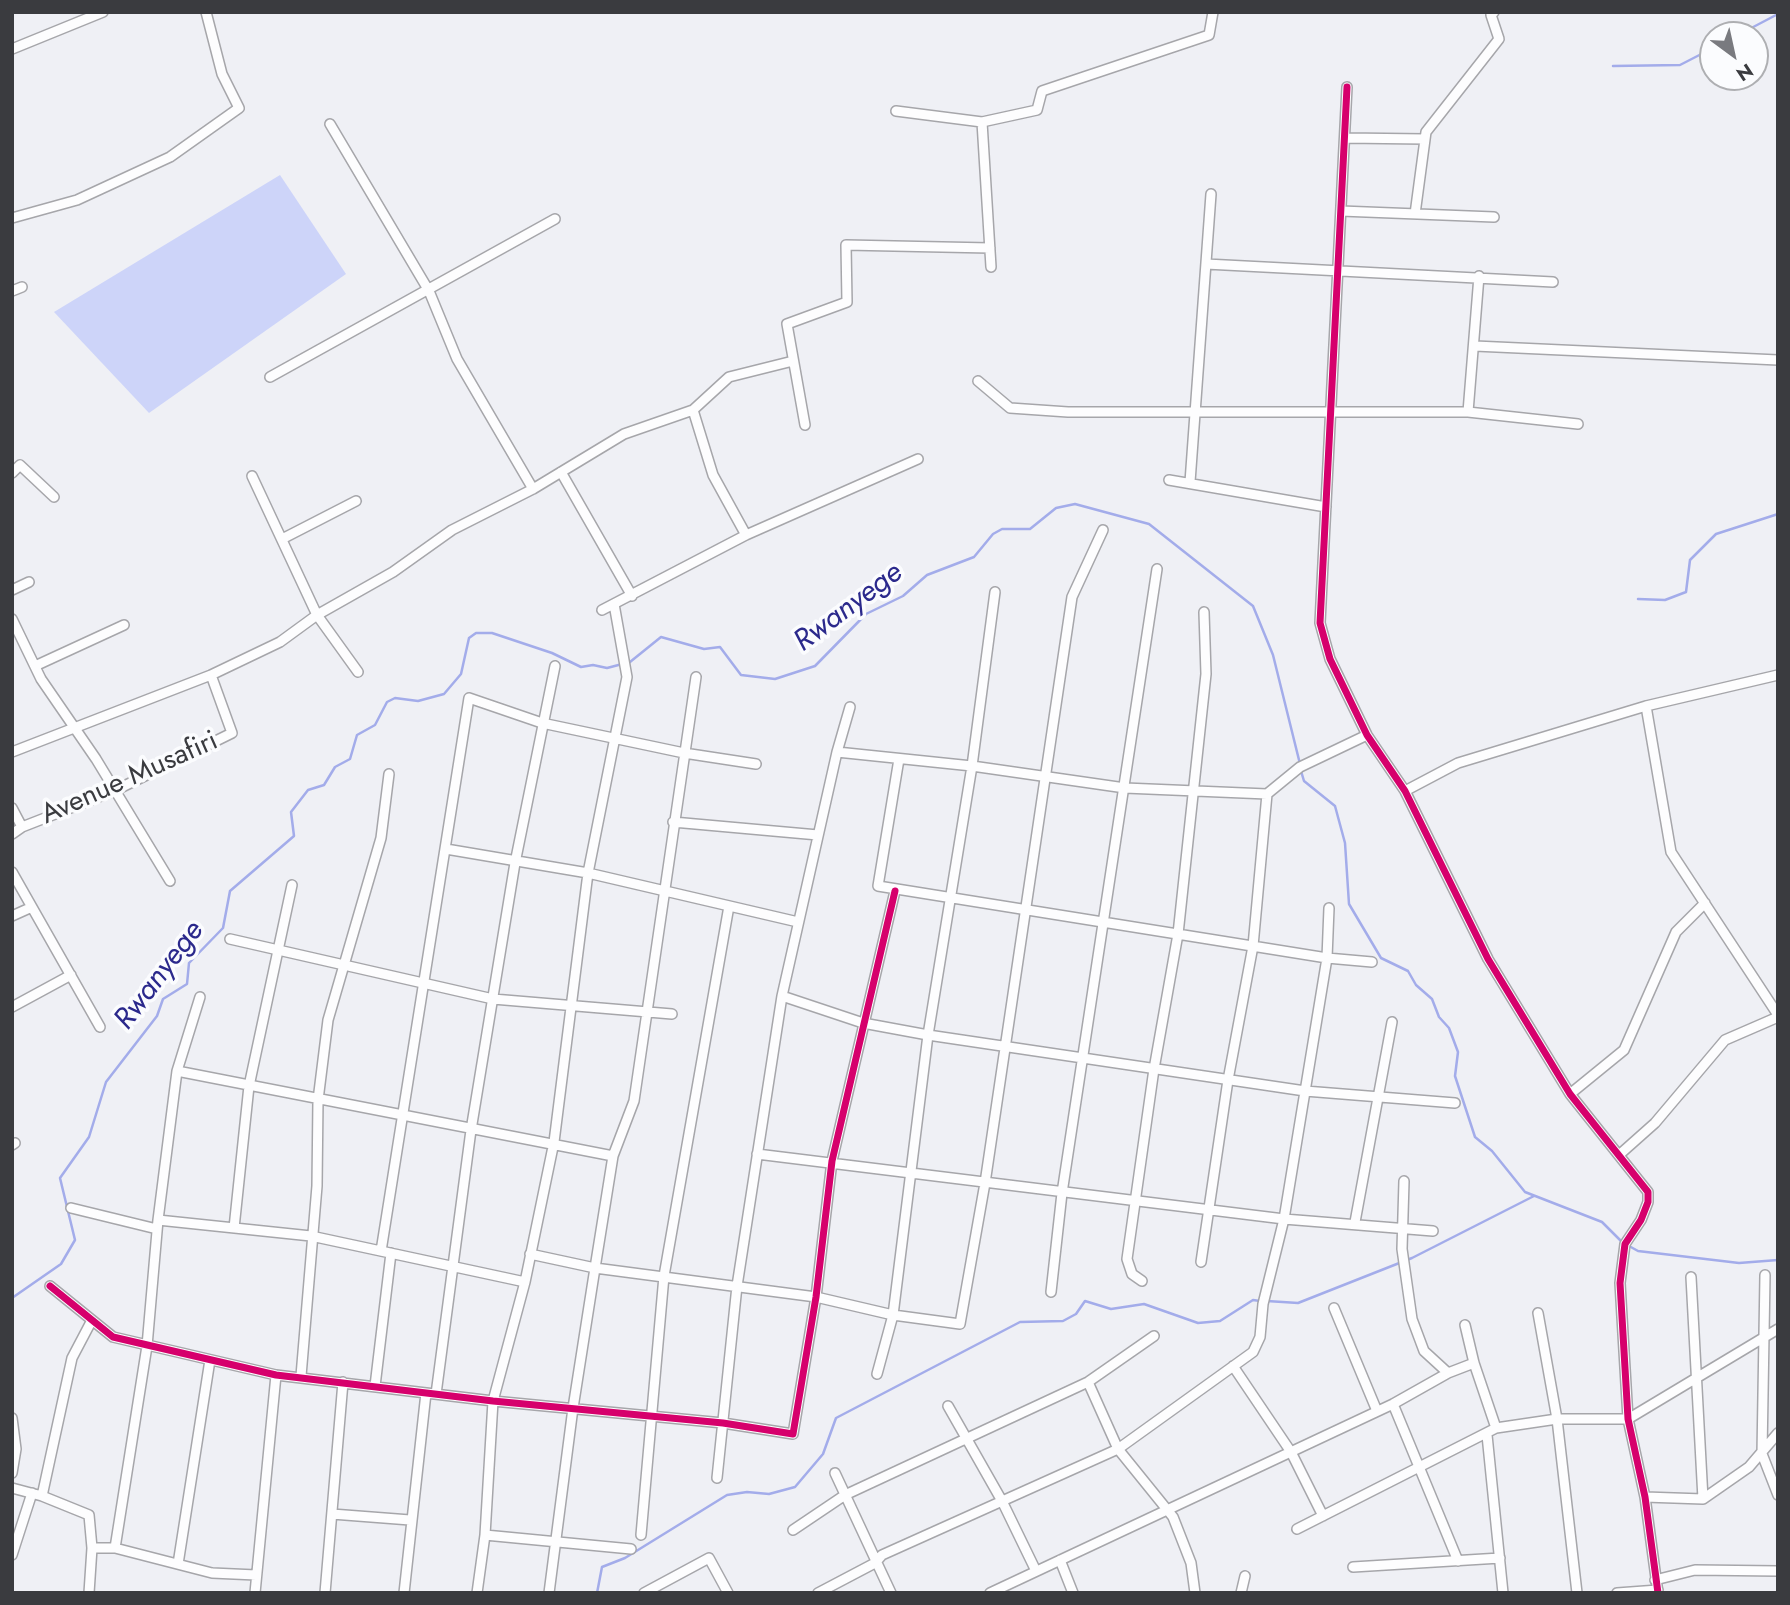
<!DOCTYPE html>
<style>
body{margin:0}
#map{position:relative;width:1790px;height:1605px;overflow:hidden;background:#eff0f5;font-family:Jost,sans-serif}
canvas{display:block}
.frame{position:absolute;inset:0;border:14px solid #3a3b3f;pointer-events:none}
.north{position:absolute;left:1699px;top:21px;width:70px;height:70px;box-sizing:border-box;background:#fbfcfe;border:2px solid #aeafb2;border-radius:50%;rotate:147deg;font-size:19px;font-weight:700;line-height:28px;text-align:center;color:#3a3b3f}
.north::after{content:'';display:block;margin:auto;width:24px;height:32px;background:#797a7f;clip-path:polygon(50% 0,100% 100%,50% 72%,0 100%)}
</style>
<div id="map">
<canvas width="1790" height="1605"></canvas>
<div class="frame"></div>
<div class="north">N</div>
</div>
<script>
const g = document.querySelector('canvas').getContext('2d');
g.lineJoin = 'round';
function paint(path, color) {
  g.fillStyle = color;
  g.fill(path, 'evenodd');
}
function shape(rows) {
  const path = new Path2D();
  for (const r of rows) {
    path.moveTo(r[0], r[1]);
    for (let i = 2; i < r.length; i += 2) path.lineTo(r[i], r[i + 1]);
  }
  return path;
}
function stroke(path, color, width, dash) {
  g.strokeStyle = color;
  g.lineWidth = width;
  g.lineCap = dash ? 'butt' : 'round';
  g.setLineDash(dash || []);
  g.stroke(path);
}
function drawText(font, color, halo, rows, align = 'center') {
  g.font = font + ' Jost,sans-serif';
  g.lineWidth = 7;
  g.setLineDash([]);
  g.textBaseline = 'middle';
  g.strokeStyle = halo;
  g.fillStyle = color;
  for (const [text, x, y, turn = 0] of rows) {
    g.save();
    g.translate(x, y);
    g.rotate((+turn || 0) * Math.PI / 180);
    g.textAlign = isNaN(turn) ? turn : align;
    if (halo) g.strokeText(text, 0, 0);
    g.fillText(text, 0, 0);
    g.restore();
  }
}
paint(shape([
 [280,175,346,274,149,413,54,312]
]), '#cdd4f9');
stroke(shape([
 [1738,35,1778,14],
 [1613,66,1680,65,1713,48],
 [1638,599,1665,600,1686,592,1690,560,1716,534,1778,514],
 [1301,771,1304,781,1335,806,1345,843,1349,904,1381,958,1408,971,1416,985,1432,999,1439,1017,1449,1028,1458,1052,1455,1076,1475,1137,1492,1151,1525,1192,1602,1222,1623,1243],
 [1629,1246,1638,1251,1739,1263,1778,1260],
 [12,1298,61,1264,75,1240,60,1178,89,1137,106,1082,157,1016,163,999,187,984,189,963,223,928,230,891,294,836,291,812,308,790,324,785,335,767,350,759,357,735,375,725,387,702,395,698,418,701,444,694,461,674,469,638,476,633,492,633,552,653,581,667,593,665,607,668,630,662,661,637,704,649,720,647,741,675,775,679,815,666,866,614,903,596,927,575,974,557,993,534,1002,529,1030,529,1056,508,1075,504,1149,524,1253,606,1273,655,1300,764],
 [1267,1301,1298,1303,1412,1258,1534,1196],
 [597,1593,602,1567,625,1558,727,1495,747,1492,769,1494,795,1487,823,1454,836,1418,1020,1322,1063,1321,1076,1314,1085,1301,1111,1309,1144,1304,1198,1323,1220,1321,1253,1300,1260,1301]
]), '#a3acea', 2.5);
const minor = shape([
 [12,49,103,12],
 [1347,87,1320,623,1330,659,1367,735,1405,791,1488,959,1570,1094,1648,1192,1648,1202,1641,1220,1625,1244,1620,1283,1628,1419,1645,1497,1658,1593],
 [896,111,982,122,1037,110,1042,91,1209,35,1213,12],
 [982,122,991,267],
 [330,124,429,291,457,359,533,489],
 [1345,138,1425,139],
 [1341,211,1494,217],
 [1415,214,1426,132,1499,39,1491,15,1494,12],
 [12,218,77,200,170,157,239,108,222,74,206,12],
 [1206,264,1553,282],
 [12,291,22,287],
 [1475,346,1778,360],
 [270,377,555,219],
 [978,381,1010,408,1068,412,1468,412,1578,424],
 [693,410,713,475,746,535],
 [1468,412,1479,276],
 [805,425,787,324,847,302,846,245,990,248],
 [561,472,632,596],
 [12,473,20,465,54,497],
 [252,476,317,615,358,672],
 [1169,480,1326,507],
 [1190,482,1211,194],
 [282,539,356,501],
 [12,590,29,582],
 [602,610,746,535,918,459],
 [12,619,41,679,96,759,170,881],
 [35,666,124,625],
 [1646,706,1671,852,1778,1015],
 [12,752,211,675],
 [837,752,972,766,1125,788,1267,794,1300,767,1367,735],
 [899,759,878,886,1327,958,1372,962],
 [1405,791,1458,763,1646,706,1778,675],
 [12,808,22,827],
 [673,822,818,835],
 [12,834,22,827,114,791,232,733,211,675,280,642,317,615,393,572,452,530,533,489,624,434,693,410,729,377,793,361],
 [446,849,588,873,798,922],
 [12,872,100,1027],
 [12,916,32,907],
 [230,939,493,999,672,1014],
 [782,996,863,1023,928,1035,1305,1091,1455,1103],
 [12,1007,71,975],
 [177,1071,613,1156],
 [1570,1094,1624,1050,1676,932,1705,903],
 [12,1145,15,1143],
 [757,1154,1284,1219,1433,1231],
 [1619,1155,1655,1123,1725,1040,1778,1017],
 [1404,1181,1402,1249,1412,1319,1424,1351,1448,1373],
 [71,1208,157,1229],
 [158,1220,311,1236,525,1282],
 [1355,1222,1392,1022],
 [234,1228,249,1086,292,885],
 [381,1251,469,698,542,723,684,753,756,764],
 [530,1254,595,1268,816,1297,893,1315,960,1324,985,1183,1072,597,1103,530],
 [1201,1262,1228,1080,1253,946,1267,794],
 [1765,1275,1762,1454,1778,1495],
 [1691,1277,1703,1499],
 [1142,1281,1132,1274,1127,1259,1154,1069,1178,934,1206,674,1204,612],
 [50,1286,113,1337,276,1375,493,1401,723,1423,793,1434,816,1297,832,1161,895,891],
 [1051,1292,1062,1193,1157,569],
 [1334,1308,1377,1411],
 [1538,1313,1557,1419,1577,1593],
 [1465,1325,1474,1363,1496,1428],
 [1233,1366,1291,1452,1323,1516],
 [877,1374,893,1315,928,1035,972,766,995,592],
 [301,1376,317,1186,318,1100,328,1020,381,838,389,774],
 [1088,1382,1118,1449,1173,1517,1191,1563,1195,1593],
 [375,1386,391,1253],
 [436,1394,471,1130,515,863,555,666],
 [1393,1404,1458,1561],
 [948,1406,1002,1501,1036,1571],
 [12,1418,16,1449,12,1473],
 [1487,1435,1503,1593],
 [835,1473,891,1593],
 [717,1478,737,1286,782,996,837,752,850,707],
 [12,1488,42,1496,89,1515,92,1548,115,1548,212,1573,256,1575],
 [42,1496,72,1358,92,1320],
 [1645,1497,1703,1499,1749,1467,1778,1433],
 [332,1514,410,1520],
 [1297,1529,1496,1428,1557,1419,1628,1419,1778,1329],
 [793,1530,845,1495,1088,1382,1154,1336],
 [485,1535,631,1549],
 [641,1535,664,1276,729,906],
 [115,1548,147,1346,158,1220,177,1071,200,997],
 [12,1555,32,1493],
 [1060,1560,1073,1593],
 [178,1564,210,1360],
 [1353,1567,1500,1558],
 [1655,1580,1695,1570,1778,1571],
 [89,1593,92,1548],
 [255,1593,276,1375],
 [325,1593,343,1382],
 [404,1593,426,1393],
 [477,1593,485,1535,493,1401,525,1282,554,1142,588,873,627,677,614,604],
 [549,1593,573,1408,595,1268,613,1156,634,1101,696,677],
 [644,1593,709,1558,728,1593],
 [818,1593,875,1563,882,1555,1118,1449,1253,1352,1260,1337,1263,1304,1284,1219,1327,958,1329,908],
 [990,1593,1393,1404,1448,1373,1474,1363],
 [1241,1593,1245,1576],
 [1617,1593,1658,1590]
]);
stroke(minor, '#a6a6aa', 12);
stroke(minor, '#fdfdfe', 9);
stroke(shape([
 [1347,87,1320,623,1330,659,1367,735,1405,791,1488,959,1570,1094,1648,1192,1648,1202,1641,1220,1625,1244,1620,1283,1628,1419,1645,1497,1658,1593],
 [50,1286,113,1337,276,1375,493,1401,723,1423,793,1434,816,1297,832,1161,895,891]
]), '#d6006c', 7);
drawText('28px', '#3a3b3f', '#fbfcfe', [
 ["Avenue Musafiri",130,779,-24]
]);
drawText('italic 30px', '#2b298c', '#fbfcfe', [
 ["Rwanyege",849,608,-37],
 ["Rwanyege",160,976,-53]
]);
</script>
